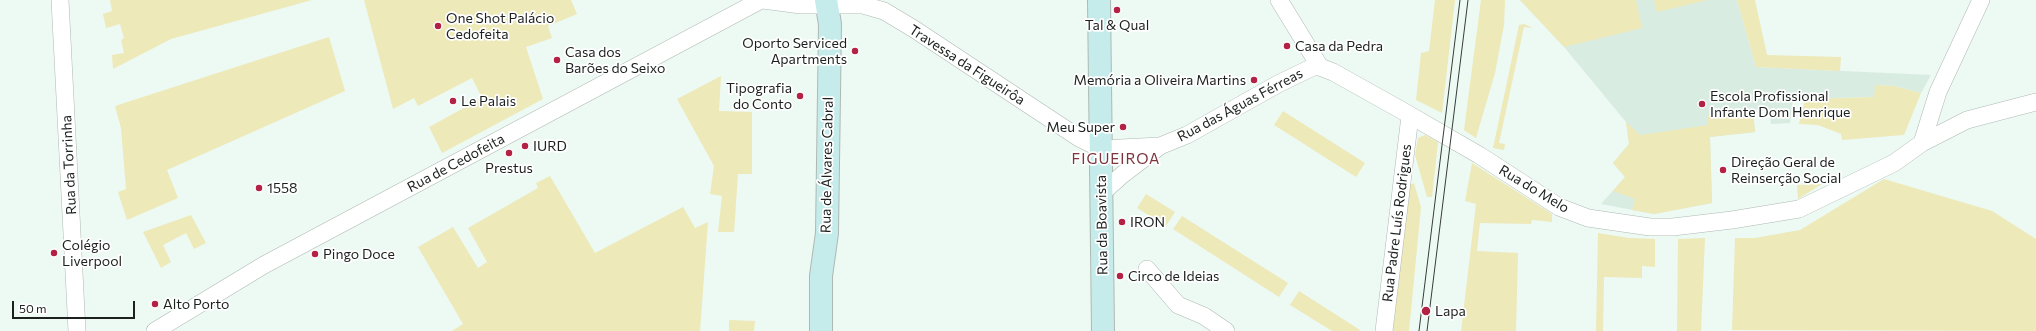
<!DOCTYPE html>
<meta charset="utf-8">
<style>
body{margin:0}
#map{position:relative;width:2036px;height:331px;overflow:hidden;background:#edf9f3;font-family:Commissioner,sans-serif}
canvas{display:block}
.scale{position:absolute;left:12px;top:301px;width:123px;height:18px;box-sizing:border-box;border:2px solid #1c201e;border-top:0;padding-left:5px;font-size:12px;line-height:14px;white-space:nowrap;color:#1c201e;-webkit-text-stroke:3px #fff;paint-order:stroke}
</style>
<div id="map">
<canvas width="2036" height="331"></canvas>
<div class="scale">50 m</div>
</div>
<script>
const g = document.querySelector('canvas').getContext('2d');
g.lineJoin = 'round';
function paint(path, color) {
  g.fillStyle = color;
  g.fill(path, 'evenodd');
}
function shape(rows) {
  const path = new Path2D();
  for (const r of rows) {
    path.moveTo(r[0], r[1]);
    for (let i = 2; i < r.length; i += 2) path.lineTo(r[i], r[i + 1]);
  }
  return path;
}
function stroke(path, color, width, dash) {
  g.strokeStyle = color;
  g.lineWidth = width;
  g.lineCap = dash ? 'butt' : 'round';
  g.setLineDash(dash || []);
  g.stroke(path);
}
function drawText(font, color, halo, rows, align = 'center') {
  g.font = font + ' Commissioner,sans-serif';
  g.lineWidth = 3.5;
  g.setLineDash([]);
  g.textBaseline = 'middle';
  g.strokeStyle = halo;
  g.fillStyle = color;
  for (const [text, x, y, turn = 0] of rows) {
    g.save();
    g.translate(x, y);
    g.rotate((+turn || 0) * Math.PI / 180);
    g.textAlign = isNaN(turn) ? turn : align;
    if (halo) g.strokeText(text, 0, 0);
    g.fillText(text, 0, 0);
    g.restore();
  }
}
paint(shape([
 [1520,0,1737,0,1756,67,1931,75,1921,93,1894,86,1875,85,1875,97,1793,99,1790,123,1771,124,1769,108,1753,110,1755,132,1710,137,1712,203,1654,214,1601,204,1625,177,1613,163,1629,144,1626,122,1564,47]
]), '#d9ece2');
paint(shape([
 [110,0,312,0,171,39,113,69,112,55,124,53,121,40,124,38,120,24,106,28,103,14,112,11],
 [364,0,571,0,577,14,548,26,552,38,526,47,543,99,442,153,429,127,482,98,472,78,418,106,414,98,393,109],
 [1435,0,1455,0,1442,113,1416,100,1421,53,1429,51],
 [1481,0,1505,0,1504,25,1495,73,1476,138,1464,130],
 [1520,0,1636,0,1642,28,1564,47],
 [1654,0,1707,0,1657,12],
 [1737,0,1755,0,1767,55,1841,57,1840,71,1756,67],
 [1524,24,1533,28,1524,27,1499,143,1505,144,1504,150,1493,148,1519,25],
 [329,37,345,91,167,170,178,198,127,220,118,192,126,189,121,128,115,106],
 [721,76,719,111,752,112,752,174,738,174,734,232,718,232,722,196,710,194,714,166,677,99],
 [1875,85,1894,86,1921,93,1904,135,1842,140,1841,134,1818,125,1799,124,1805,99,1874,97],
 [1753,110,1755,132,1710,137,1712,203,1654,214,1632,210,1635,199,1613,191,1625,177,1613,163,1629,144,1626,122,1640,135,1708,125,1707,115],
 [1283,111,1365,163,1356,177,1274,125],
 [1425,135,1438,142,1432,197,1427,197,1415,155,1418,138],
 [1472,163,1552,214,1552,222,1532,220,1531,224,1480,223,1477,251,1518,253,1516,331,1461,331,1476,204,1465,201],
 [550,176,595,253,683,207,695,228,708,222,700,331,452,331,463,324,418,247,453,227,478,268,487,262,468,228,538,188,536,183],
 [1884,179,1992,211,2036,239,2036,331,1732,330,1735,238,1755,238,1800,230],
 [1414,183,1421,207,1409,331,1393,331,1409,185],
 [1822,184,1798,199,1797,185],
 [1146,194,1175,212,1166,226,1137,208],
 [191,215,206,243,194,249,186,233,163,245,171,262,161,268,143,232],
 [1182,216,1288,283,1279,297,1173,229],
 [1598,233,1629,238,1655,239,1655,267,1642,266,1642,278,1604,277,1603,331,1596,331],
 [1705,238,1701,331,1677,331,1678,239],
 [1299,291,1360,330,1360,331,1332,331,1290,305],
 [729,320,755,321,754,331,729,331]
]), '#ede9b8');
const street = shape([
 [60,0,77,331],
 [763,0,801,5,863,5,884,11,914,29,1079,138,1101,149,1160,146],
 [1279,0,1320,67],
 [1922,143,1938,92,1981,0],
 [1102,193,1122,175,1160,146,1187,135,1278,84,1313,67,1320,67,1333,72,1401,110,1479,155,1559,207,1588,218,1650,227,1673,227,1732,220,1799,209,1894,163,1922,143,1967,120,2036,102],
 [1147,269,1178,305,1204,316,1226,331],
 [155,331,264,265,761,0],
 [1384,331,1410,116]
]);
const secondary = shape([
 [1099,0,1103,331],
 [821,331,821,276,827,233,830,24,826,0]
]);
stroke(street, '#aeb9b3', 18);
stroke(secondary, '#aeb9b3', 24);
stroke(street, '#fff', 17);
stroke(secondary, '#c5eceb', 22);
stroke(shape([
 [1419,331,1460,0],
 [1427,331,1468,0]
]), '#373c39', 1);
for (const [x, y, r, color] of [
 [1117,10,4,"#b32144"],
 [438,26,4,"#b32144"],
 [1287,46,4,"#b32144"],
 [855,51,4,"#b32144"],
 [557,60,4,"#b32144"],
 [1254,80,4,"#b32144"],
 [800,96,4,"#b32144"],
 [453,101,4,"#b32144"],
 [1702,104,4,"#b32144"],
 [1123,127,4,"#b32144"],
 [525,146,4,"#b32144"],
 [509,153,4,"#b32144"],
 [1723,170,4,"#b32144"],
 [259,188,4,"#b32144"],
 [1122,222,4,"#b32144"],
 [54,253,4,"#b32144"],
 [315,254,4,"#b32144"],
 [1120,276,4,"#b32144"],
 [155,304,4,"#b32144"],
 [1426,311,5,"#b32144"]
]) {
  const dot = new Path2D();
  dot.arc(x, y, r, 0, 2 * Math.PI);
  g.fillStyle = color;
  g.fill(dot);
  stroke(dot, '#fff', 1.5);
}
drawText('14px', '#1c201e', '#fff', [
 ["One Shot Palácio",446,18],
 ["Cedofeita",446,34],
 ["Tal & Qual",1117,25,"center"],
 ["Oporto Serviced",847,43,"right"],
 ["Apartments",847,59,"right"],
 ["Casa da Pedra",1295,46],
 ["Casa dos",565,52],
 ["Barões do Seixo",565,68],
 ["Memória a Oliveira Martins",1246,80,"right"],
 ["Tipografia",792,88,"right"],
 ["do Conto",792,104,"right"],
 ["Escola Profissional",1710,96],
 ["Infante Dom Henrique",1710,112],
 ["Le Palais",461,101],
 ["Meu Super",1115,127,"right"],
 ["IURD",533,146],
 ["Direção Geral de",1731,162],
 ["Reinserção Social",1731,178],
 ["Prestus",509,168,"center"],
 ["1558",267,188],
 ["IRON",1130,222],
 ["Colégio",62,245],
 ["Liverpool",62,261],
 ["Pingo Doce",323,254],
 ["Circo de Ideias",1128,276],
 ["Alto Porto",163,304],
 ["Lapa",1435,311]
], 'left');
drawText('14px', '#1c201e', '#fff', [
 ["Travessa da Figueirôa",967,65,33],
 ["Rua das Águas Férreas",1240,105,-28],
 ["Rua de Cedofeita",456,163,-28],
 ["Rua da Torrinha",69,165,-93],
 ["Rua de Álvares Cabral",827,165,-89],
 ["Rua do Melo",1534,189,31],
 ["Rua Padre Luís Rodrigues",1397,223,-83],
 ["Rua da Boavista",1102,225,-91]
]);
g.letterSpacing = '1px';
drawText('15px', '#7c343d', '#fff', [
 ["FIGUEIROA",1116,159]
]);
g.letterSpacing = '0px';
</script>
